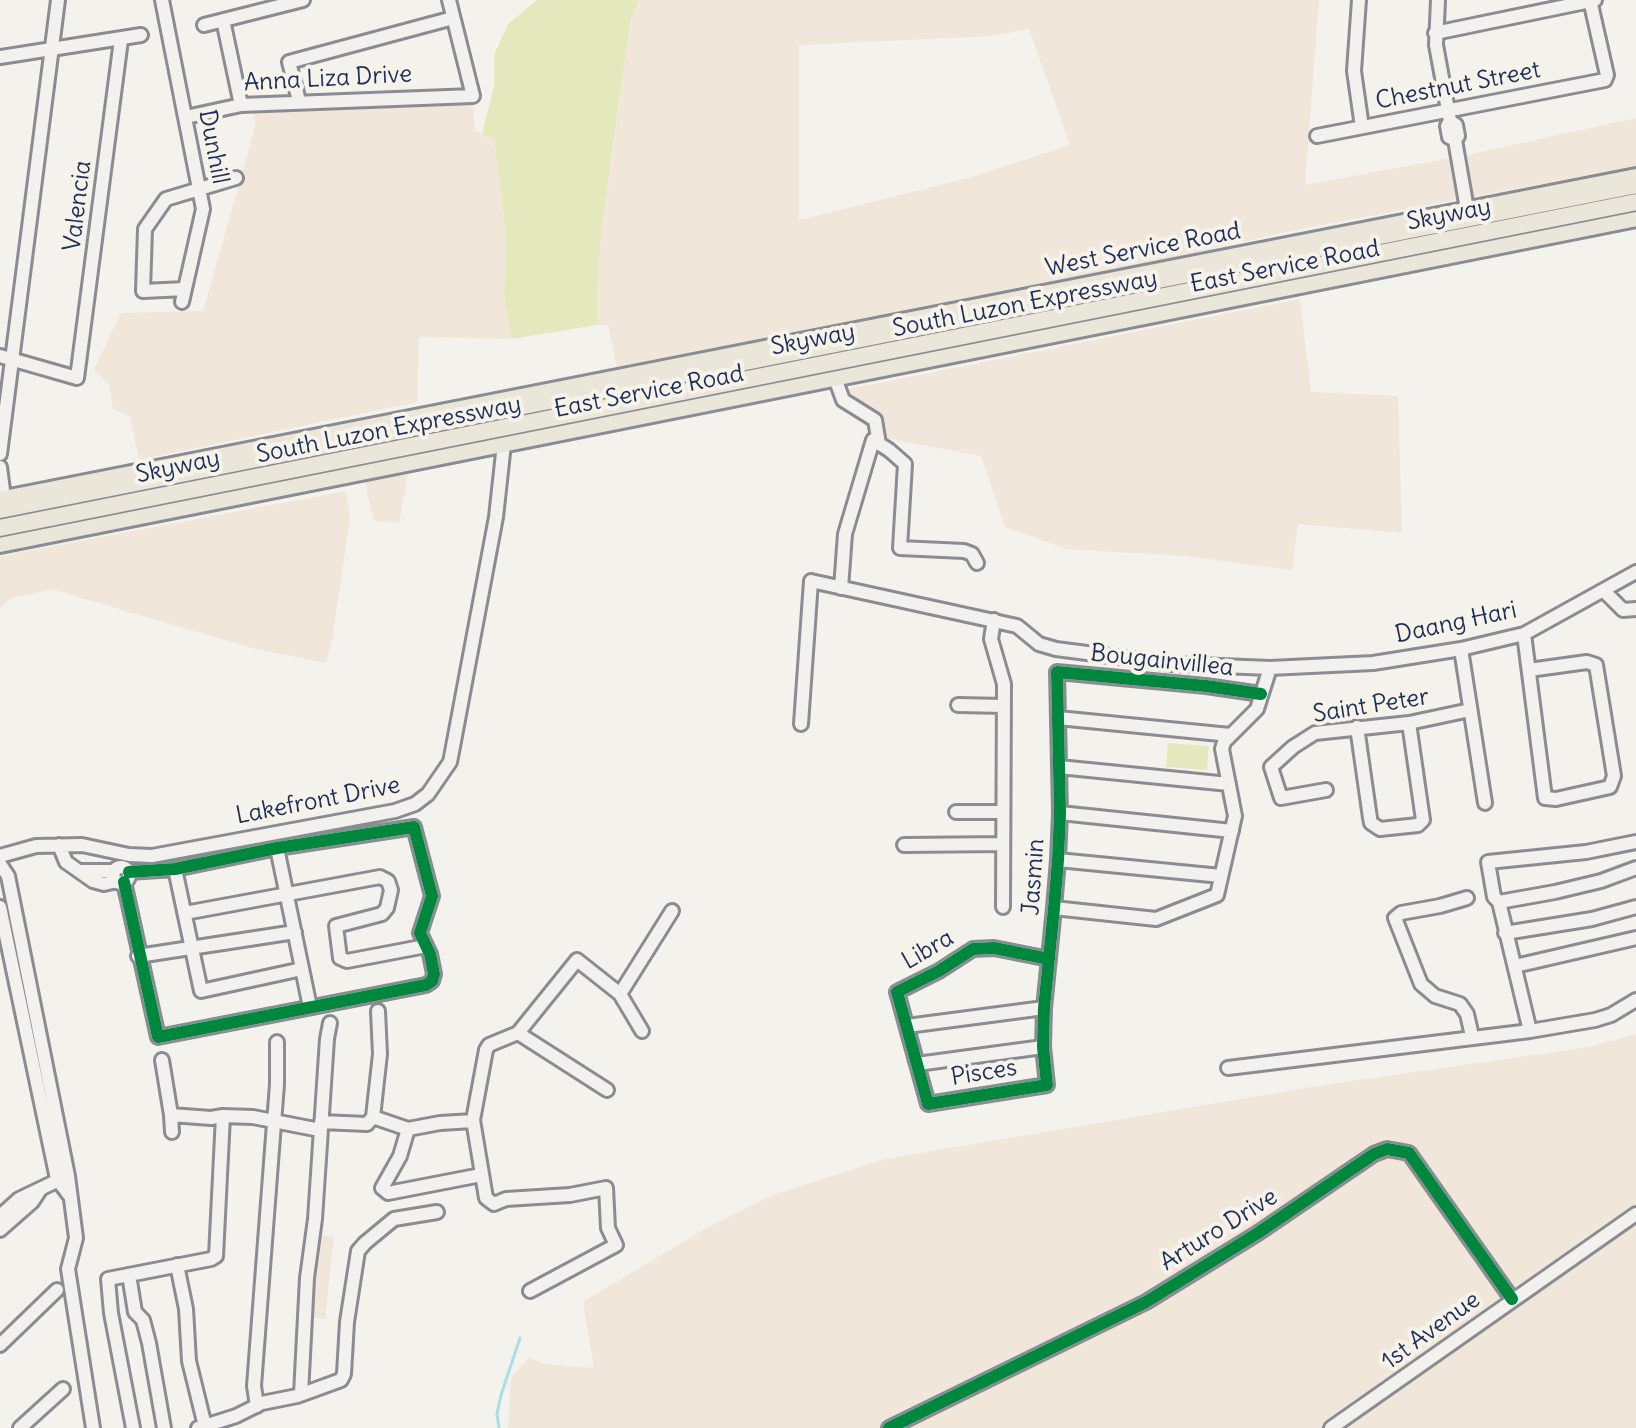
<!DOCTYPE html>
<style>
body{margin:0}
canvas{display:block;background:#f4f2ec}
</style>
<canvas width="1636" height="1428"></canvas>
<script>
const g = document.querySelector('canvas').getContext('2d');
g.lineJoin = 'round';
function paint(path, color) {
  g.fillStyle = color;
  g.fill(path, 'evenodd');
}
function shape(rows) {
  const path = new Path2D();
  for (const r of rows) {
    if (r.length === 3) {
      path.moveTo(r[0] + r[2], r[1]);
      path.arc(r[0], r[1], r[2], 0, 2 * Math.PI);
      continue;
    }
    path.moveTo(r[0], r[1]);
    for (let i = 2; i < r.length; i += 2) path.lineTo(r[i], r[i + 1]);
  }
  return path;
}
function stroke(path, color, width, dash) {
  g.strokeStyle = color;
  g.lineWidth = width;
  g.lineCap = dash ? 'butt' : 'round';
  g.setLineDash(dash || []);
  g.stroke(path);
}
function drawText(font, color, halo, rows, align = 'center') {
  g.font = font + ' Delius,sans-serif';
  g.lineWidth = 8;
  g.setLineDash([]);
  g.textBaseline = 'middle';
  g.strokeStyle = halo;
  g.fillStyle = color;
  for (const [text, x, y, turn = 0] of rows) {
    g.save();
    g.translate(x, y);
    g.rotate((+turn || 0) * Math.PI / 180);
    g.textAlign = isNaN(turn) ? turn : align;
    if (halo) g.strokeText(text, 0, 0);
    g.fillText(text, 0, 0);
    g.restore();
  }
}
paint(shape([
 [639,0,1319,0,1305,185,1472,154,1636,118,1636,166,1301,229,1116,270,617,367,608,325,597,325,598,264,630,23],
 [1029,29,1070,145,965,179,799,220,799,45,990,36],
 [472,101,475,130,494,139,506,233,504,294,511,339,419,337,417,402,139,460,130,416,113,409,109,384,94,369,121,313,203,311,255,127,254,109],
 [1300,299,1311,392,1398,396,1402,533,1298,524,1292,570,1185,556,1067,549,1005,527,981,456,879,437,879,422,843,390],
 [409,468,399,523,374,521,364,476],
 [346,491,350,518,332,640,326,663,256,649,51,589,12,598,0,608,0,556],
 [1636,1034,1636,1428,508,1428,511,1378,529,1357,542,1364,594,1368,583,1302,710,1226,775,1194,886,1159,1317,1086,1589,1047],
 [316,1235,334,1237,325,1319,307,1317]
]), '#f1e6da');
paint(shape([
 [537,0,639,0,630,23,611,161,598,264,597,325,511,339,504,294,506,233,494,139,482,135,494,86,494,55,508,24],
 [1168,743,1209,746,1207,770,1166,767]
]), '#e3e9bd');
stroke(shape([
 [499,1428,497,1414,501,1395,520,1338]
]), '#a8dee7', 3);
const minor = shape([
 [162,0,203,209,182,302],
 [1359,0,1354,71,1362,127],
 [1438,0,1436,45,1450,121,1447,126,1449,137,1455,140],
 [223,20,241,105],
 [204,25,303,0],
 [1435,33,1595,0],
 [0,57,141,35],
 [299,101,289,62,453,18],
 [186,117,241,105,473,96,449,0],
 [1450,121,1456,125,1458,136,1455,140,1467,209],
 [1317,136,1605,80,1607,75,1590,0],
 [185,289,143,291,145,229,166,199,236,178],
 [0,356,77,378,121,40],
 [835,378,843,400,875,420,879,444],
 [0,454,58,0],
 [0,467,4,498],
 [841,588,845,534,873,440,889,450,905,464,900,548,964,551,972,554,977,563],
 [1604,591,1623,610,1636,609],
 [994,620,991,639,1004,684,1003,907],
 [1524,634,1545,798,1556,799,1610,787,1614,776,1596,665,1587,662,1529,670],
 [1461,649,1485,803],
 [958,705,1004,706],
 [1058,718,1230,735],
 [801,724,811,581,1017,626,1039,644,1056,649,1172,664,1270,668,1373,663,1461,649,1524,634,1636,572],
 [1357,727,1370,818,1371,823,1380,829,1418,825,1423,820,1409,723],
 [1059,767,1229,784],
 [1326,790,1281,798,1271,767,1293,747,1315,733,1409,723,1470,710],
 [956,812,1003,812],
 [1060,813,1232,831],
 [59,845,66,862,93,881,104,884,117,881],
 [904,845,1002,844],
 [277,848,310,1007],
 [0,856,36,846,82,845,129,855,152,856,395,811,415,804,428,794,450,762,452,752,496,517,504,444],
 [1058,860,1221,876],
 [0,864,8,876,68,1176,76,1238,68,1269,93,1428],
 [121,875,8],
 [1636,868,1601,881,1555,892,1499,902,1530,1031,1595,1020,1611,1015,1636,1000],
 [175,869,201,991,302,969],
 [82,871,115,871],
 [124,882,158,1037,426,985,432,981,434,974,430,954,420,933,432,896,414,827,277,848,175,869,129,872],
 [1467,898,1440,906,1401,913,1395,918,1421,984,1435,996,1460,1004,1467,1014,1472,1036],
 [1499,902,1494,897,1488,862,1586,852,1636,842],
 [0,907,57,1179,69,1195],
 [1054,908,1156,919,1217,895,1235,816,1222,749,1224,742,1257,709,1270,668],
 [185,913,380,877,388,881,391,890,387,908,382,914,336,926,340,958,347,961,426,946],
 [1505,933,1592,919,1636,907],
 [138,956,295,932],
 [1049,959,994,948,973,949,939,971,897,992,928,1104,1047,1085,1043,1047,1044,1008,1054,908,1058,860,1060,813,1057,672,1206,686,1261,694],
 [1515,966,1636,938],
 [620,994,672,911],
 [378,1011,380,1054,373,1117,408,1129],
 [907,1026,1044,1008],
 [518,1033,607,1090],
 [162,1060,171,1115],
 [917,1064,1043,1047],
 [1228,1068,1530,1031],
 [473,1121,440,1123,408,1129,400,1156,382,1188,388,1193,481,1175],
 [321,1122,367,1124,373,1117],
 [172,1132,171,1115,211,1118,223,1116],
 [0,1216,19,1199,65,1177],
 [0,1230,32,1202,40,1190],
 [177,1265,186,1309,189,1361,205,1426],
 [129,1275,135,1312,143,1320,149,1343,164,1428],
 [530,1291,616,1245,608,1228,606,1188,570,1195,506,1199,494,1204,486,1198,473,1120,486,1050,489,1045,518,1033,577,960,620,994,642,1031],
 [0,1345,57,1290],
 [301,1394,307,1278,315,1219,327,1039,330,1023],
 [257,1406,254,1386,277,1084,277,1042],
 [20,1428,63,1389],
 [133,1428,111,1313,108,1279,211,1259,216,1256,223,1116,253,1117,320,1130],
 [198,1428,236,1416,262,1403,297,1396,341,1380,344,1374,347,1322,358,1251,365,1243,394,1219,437,1212],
 [889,1428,1146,1302,1258,1233,1374,1154,1387,1149,1409,1153,1512,1299],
 [1331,1428,1636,1214]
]);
const major = shape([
 [0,499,1636,176],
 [0,545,1636,219]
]);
const highway = shape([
 [0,510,1636,185],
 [0,528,1636,202]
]);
stroke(minor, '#898c92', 18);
stroke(major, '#898c92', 20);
stroke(highway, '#898c92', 22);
stroke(minor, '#f2f1ed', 12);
stroke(major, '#ebe6da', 14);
stroke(highway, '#ebe6da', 16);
stroke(shape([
 [124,882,158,1037,426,985,432,981,434,974,430,954,420,933,432,896,414,827,277,848,175,869,129,872],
 [1049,959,994,948,973,949,939,971,897,992,928,1104,1047,1085,1043,1047,1044,1008,1054,908,1058,860,1060,813,1057,672,1206,686,1261,694],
 [889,1428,1146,1302,1258,1233,1374,1154,1387,1149,1409,1153,1512,1299]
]), '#00873e', 12);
drawText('24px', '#1b2f5e', '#f7f3e8', [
 ["Anna Liza Drive",328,79,-3],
 ["Chestnut Street",1458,86,-11],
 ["Dunhill",213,147,79],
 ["Valencia",78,206,-83],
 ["Skyway",1449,215,-11],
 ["West Service Road",1143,250,-11],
 ["East Service Road",1285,267,-11],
 ["South Luzon Expressway",1025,304,-11],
 ["Skyway",813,340,-11],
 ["East Service Road",649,392,-11],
 ["South Luzon Expressway",389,430,-11],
 ["Skyway",178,467,-12],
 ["Daang Hari",1456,623,-12],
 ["Bougainvillea",1162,661,6],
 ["Saint Peter",1371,706,-9],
 ["Lakefront Drive",318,801,-11],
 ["Jasmin",1034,877,-86],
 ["Libra",928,950,-30],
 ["Pisces",984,1073,-9],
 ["Arturo Drive",1219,1230,-32],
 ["1st Avenue",1431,1331,-36]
]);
</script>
